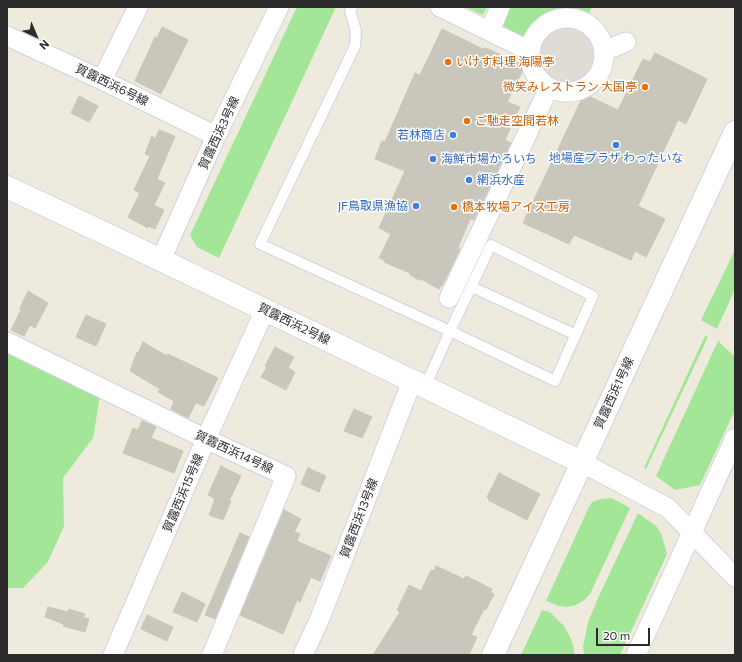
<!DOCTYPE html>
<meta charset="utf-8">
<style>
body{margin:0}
#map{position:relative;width:742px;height:662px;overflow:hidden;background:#eeeadd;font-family:Commissioner,sans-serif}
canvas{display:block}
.frame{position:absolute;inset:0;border:8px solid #2b2b2b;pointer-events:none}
.north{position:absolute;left:16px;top:16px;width:40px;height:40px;-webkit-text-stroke:3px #fff;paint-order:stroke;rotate:136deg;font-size:11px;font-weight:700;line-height:16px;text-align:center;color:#2b2b2b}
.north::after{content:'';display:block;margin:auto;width:14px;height:18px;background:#2b2b2b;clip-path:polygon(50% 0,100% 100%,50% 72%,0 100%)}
.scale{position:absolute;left:596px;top:628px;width:54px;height:18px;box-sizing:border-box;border:2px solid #2b2b2b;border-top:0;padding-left:5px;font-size:12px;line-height:14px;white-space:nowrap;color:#2b2b2b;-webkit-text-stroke:3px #fff;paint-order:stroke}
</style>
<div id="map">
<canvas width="742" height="662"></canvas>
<div class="frame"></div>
<div class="north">N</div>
<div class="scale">20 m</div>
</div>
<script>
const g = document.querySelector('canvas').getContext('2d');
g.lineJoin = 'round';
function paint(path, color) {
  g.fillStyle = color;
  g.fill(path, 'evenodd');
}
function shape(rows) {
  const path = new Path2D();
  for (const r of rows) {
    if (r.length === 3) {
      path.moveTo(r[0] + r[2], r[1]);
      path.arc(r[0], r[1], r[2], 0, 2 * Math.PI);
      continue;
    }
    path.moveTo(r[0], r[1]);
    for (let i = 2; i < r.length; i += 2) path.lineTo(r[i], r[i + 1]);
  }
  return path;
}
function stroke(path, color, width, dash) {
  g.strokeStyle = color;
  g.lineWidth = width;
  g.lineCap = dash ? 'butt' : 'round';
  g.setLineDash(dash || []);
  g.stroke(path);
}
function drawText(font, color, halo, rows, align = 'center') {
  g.font = font + ' Commissioner,"Noto Sans JP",sans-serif';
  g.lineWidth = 3;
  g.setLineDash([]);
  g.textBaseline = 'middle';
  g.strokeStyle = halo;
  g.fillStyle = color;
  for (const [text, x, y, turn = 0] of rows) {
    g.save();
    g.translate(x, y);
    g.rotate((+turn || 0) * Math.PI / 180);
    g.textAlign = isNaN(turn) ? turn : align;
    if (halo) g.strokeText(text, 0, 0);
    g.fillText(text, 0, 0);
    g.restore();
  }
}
paint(shape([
 [297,7,336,7,219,258,197,247,190,235],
 [466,7,487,7,483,15],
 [507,7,592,7,587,17,577,13,565,13,553,14,541,22,533,30,527,40,504,30,500,21],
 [735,250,735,289,717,329,701,320],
 [705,336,708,337,646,469,644,468],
 [718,341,735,357,735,410,700,485,675,490,656,476],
 [7,349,100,396,93,438,63,478,64,526,48,562,23,588,7,588],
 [612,498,630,508,590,594,583,601,576,605,567,607,559,606,546,601,588,509,592,502,601,499],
 [638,513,656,526,661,533,667,554,620,655,584,655,583,647,588,622,599,596],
 [542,610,550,612,564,626,571,639,574,649,574,655,521,655]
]), '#a3e697');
paint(shape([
 [566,56,31]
]), '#dedcd4');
const building = shape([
 [162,27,188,40,161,94,135,81,155,37,157,38,162,27],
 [442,29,483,49,486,48,525,66,507,102,520,107,505,140,511,143,474,220,470,219,458,248,460,249,442,286,441,286,439,289,421,279,419,280,410,275,410,273,384,262,384,260,379,258,391,234,379,228,405,171,375,159,382,141,385,142,415,73,420,75,442,29],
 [655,53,707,79,686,124,678,120,638,206,665,219,646,257,635,251,631,260,574,235,569,244,523,223,584,94,618,110,643,59,650,62,655,53],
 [79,96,98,106,89,122,71,113,79,96],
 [159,130,175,136,157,179,165,183,154,205,164,210,155,229,148,226,148,228,128,217,140,193,134,190,150,156,145,154,152,136,155,139,159,130],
 [28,291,48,303,35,328,30,325,24,336,11,330,21,310,20,308,28,291],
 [86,315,106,324,96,346,76,337,86,315],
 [143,342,167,356,168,354,218,378,204,406,196,403,188,418,171,409,174,401,158,392,160,389,130,371,137,352,138,353,143,342],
 [275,347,294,357,288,368,295,372,286,390,261,377,267,367,265,366,275,347],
 [354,409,372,417,362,438,344,431,354,409],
 [142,421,156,427,151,438,183,451,174,473,123,453,133,428,138,430,142,421],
 [221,466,241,476,229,501,231,501,223,520,209,515,215,499,208,495,221,466],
 [308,468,326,476,319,492,301,484,308,468],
 [499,473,540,494,527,520,488,500,489,499,487,497,499,473],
 [284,510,301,519,294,532,300,534,297,541,331,556,320,581,311,577,300,602,297,600,283,634,240,615,284,510],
 [240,533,249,537,215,619,205,615,240,533],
 [436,566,464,579,466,576,492,589,490,592,494,594,486,610,484,609,471,635,477,637,469,655,373,655,400,612,397,610,409,585,421,591,431,570,434,571,436,566],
 [182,592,205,604,197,622,173,612,182,592],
 [48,607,68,612,69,609,85,614,83,617,89,619,85,632,63,626,64,624,45,617,48,607],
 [147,615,173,627,167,641,141,629,147,615]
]);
paint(building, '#c9c6bc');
stroke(building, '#c9c6b6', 1);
const lane = shape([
 [352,7,350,11,356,31,355,46,260,244,450,331,555,381,593,296,491,245,450,331,425,387],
 [472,287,576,335]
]);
const street = shape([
 [440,7,530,51],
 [567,55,37],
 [490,31,500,7],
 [7,36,102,80,216,136],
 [604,51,626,42],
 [102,80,138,7],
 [161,260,216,136,279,7],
 [449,298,549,88],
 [7,342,206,439,286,476,212,655],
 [581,462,668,508,735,577],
 [113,655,206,439,265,310],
 [303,655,320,618,412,381],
 [636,655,735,438]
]);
const secondary = shape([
 [7,187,161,260,581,462],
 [493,655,735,132]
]);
stroke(lane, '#d2d2e5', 12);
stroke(street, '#d2d2e5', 21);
stroke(secondary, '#d2d2e5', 24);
stroke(lane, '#fff', 10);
stroke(street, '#fff', 19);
stroke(secondary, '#fff', 22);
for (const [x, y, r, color] of [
 [448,62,4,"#e8710a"],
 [645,87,4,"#e8710a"],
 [467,121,4,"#e8710a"],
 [453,135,4,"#3f7fe0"],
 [616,145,4,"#3f7fe0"],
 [433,159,4,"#3f7fe0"],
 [469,180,4,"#3f7fe0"],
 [416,206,4,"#3f7fe0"],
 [454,207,4,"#e8710a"]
]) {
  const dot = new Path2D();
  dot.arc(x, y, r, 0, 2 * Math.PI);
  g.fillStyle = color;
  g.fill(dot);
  stroke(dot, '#fff', 1.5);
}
drawText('12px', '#c56008', '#fff', [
 ["いけす料理 海陽亭",456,62],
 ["微笑みレストラン 大国亭",637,87,"right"],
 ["ご馳走空間若林",475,121],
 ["橋本牧場アイス工房",462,207]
], 'left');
drawText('12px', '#2b2b2b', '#fff', [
 ["賀露西浜6号線",112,85,26],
 ["賀露西浜3号線",219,133,-65],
 ["賀露西浜2号線",294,324,26],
 ["賀露西浜1号線",614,393,-65],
 ["賀露西浜14号線",234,452,25],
 ["賀露西浜15号線",183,493,-67],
 ["賀露西浜13号線",359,518,-69]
]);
drawText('12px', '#366cbe', '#fff', [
 ["若林商店",445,135],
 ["地場産プラザ わったいな",616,158,"center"],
 ["海鮮市場かろいち",441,159,"left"],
 ["網浜水産",477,180,"left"],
 ["JF鳥取県漁協",408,206]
], 'right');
</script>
